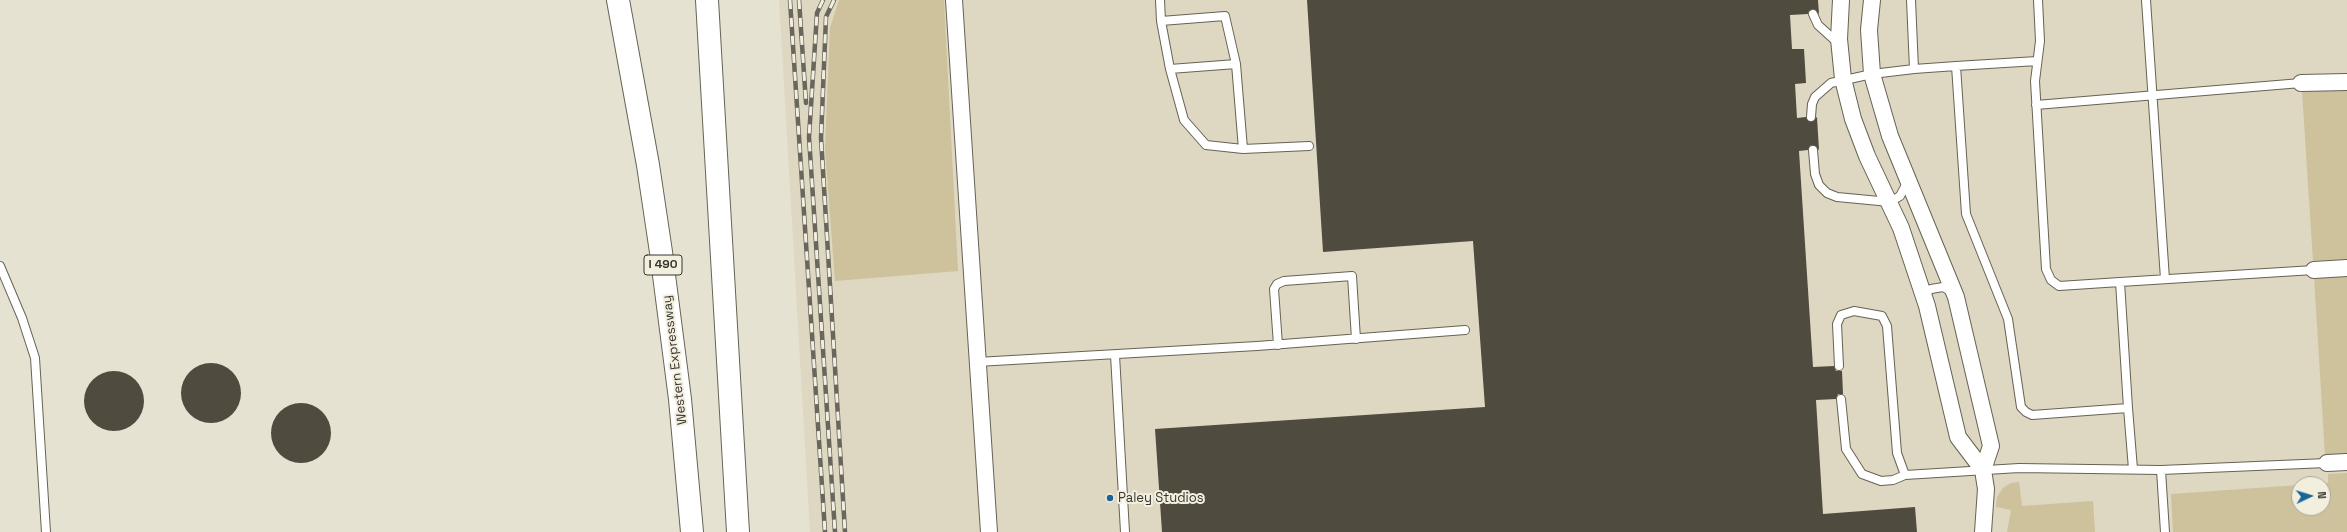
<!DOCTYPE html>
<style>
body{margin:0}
#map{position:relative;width:2347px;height:532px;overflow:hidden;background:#e6e2d2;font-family:"Space Grotesk",sans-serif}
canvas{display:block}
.north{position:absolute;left:2291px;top:476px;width:40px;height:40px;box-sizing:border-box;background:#f3efdf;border:1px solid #a8a599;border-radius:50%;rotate:86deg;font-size:11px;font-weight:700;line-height:16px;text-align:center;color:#37352f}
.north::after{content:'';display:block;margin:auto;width:14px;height:18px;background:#196597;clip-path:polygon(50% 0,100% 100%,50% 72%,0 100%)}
</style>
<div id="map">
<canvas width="2347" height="532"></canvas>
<div class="north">N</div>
</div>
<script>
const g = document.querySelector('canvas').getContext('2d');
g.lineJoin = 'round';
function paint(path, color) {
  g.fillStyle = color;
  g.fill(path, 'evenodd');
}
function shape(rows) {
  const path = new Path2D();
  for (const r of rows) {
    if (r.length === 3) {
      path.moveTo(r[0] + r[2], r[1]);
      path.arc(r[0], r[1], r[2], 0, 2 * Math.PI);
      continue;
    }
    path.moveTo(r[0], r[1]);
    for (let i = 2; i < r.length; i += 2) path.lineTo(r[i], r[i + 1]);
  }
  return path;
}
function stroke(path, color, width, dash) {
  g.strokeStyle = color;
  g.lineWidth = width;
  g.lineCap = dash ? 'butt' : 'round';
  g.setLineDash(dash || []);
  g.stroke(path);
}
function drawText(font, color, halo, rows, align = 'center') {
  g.font = font + ' "Space Grotesk",sans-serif';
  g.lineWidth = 4;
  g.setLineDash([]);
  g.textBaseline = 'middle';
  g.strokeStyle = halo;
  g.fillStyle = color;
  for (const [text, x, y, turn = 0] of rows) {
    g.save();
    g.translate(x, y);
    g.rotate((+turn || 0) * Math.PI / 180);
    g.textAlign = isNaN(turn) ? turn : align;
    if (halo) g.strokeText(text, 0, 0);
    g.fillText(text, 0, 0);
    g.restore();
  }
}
paint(shape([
 [779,0,2347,0,2347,532,810,532],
 [2299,484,2323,484,2323,508,2299,508]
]), '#ded7c1');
paint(shape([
 [839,0,944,0,958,271,835,281,825,149,830,28],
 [2347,89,2347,259,2313,261,2302,91],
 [2347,276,2347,454,2325,456,2314,277],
 [2347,473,2347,532,2173,532,2171,494,2299,485,2299,508,2323,508,2323,484,2316,484,2328,483,2328,474],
 [2019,482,2022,506,2093,501,2095,532,2007,532,2011,510,1996,507,1997,497,2003,488,2011,483]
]), '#cdc29c');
paint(shape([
 [1307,0,1818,0,1819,14,1813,9,1809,11,1808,14,1790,15,1792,49,1804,49,1806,83,1795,84,1797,118,1806,117,1811,122,1817,117,1819,150,1813,145,1810,146,1808,150,1799,151,1813,367,1834,366,1836,371,1842,371,1843,394,1838,394,1836,399,1816,400,1823,514,1915,507,1917,532,1162,532,1155,429,1485,407,1473,241,1323,252],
 [211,393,30],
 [114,401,30],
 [301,433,30]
]), '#4f4b3f');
const service = shape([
 [1160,0,1161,21,1170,69,1236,64,1225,16,1161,21],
 [1911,0,1914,69,1956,66,1966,214,2008,319,2021,407,2026,412,2032,415,2128,408,2133,469],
 [2038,0,2040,41,2035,81,2046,269,2051,280,2059,286,2120,282,2128,408],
 [2146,0,2165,279],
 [1813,14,1818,25,1838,43],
 [1236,64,1243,149],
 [1956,66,2037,61],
 [1170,69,1184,120,1206,145,1243,149,1309,146],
 [2036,105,2301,83],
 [1811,117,1812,104,1815,97,1831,83,1872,74,1914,69],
 [1813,150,1815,174,1819,185,1827,193,1837,197,1890,202,1900,196,1908,181],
 [0,266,22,318,35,358,46,532],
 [2120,282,2314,270],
 [1923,294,1931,289,1943,287,1952,292],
 [1278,345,1274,289,1277,284,1284,281,1352,276,1356,339],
 [1115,355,1125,532],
 [977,362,1257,346,1465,330],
 [1839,366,1837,324,1841,315,1854,311,1882,316,1887,326,1897,453,1905,475],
 [1841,399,1846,449,1862,474,1881,481,1893,480,1905,475,2019,468,2161,470,2327,463],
 [2161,470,2165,532]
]);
const minor = shape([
 [954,0,989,532],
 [1841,0,1839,39,1843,79,1853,119,1867,156,1901,228,1927,306,1958,437,1983,470,1986,489,1983,532],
 [1872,0,1869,30,1872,74,1890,136,1956,297,1991,446,1983,470],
 [2301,83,2347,82],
 [2314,270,2347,268],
 [2327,463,2347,462]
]);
const motorway = shape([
 [618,0,648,165,661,252,680,399,692,532],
 [707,0,738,532]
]);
stroke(service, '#666255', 10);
stroke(minor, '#666255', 18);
stroke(motorway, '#666255', 24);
stroke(service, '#fff', 8);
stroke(minor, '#fff', 16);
stroke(motorway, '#fff', 22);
const rail = shape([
 [790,0,825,532],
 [799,0,806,103],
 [823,0,817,13,809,137,835,532],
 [834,0,826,17,821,138,845,532]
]);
stroke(rail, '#68665d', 4.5);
stroke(rail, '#f3efdf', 3, [9]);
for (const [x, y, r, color] of [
 [1110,498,4,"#196597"]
]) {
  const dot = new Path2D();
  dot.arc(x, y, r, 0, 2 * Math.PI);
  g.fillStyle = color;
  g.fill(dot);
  stroke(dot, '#f3efdf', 1.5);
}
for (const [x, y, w] of [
 [663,265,38]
]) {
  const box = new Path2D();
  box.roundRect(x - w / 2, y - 10, w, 20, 3);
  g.fillStyle = '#f3efdf';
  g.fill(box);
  stroke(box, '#37352f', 1);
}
drawText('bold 12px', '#37352f', null, [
 ["I 490",663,265]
]);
drawText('13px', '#37352f', '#f3efdf', [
 ["Western Expressway",675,360,-97]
]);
drawText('13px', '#37352f', '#f3efdf', [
 ["Paley Studios",1118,498]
], 'left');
</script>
